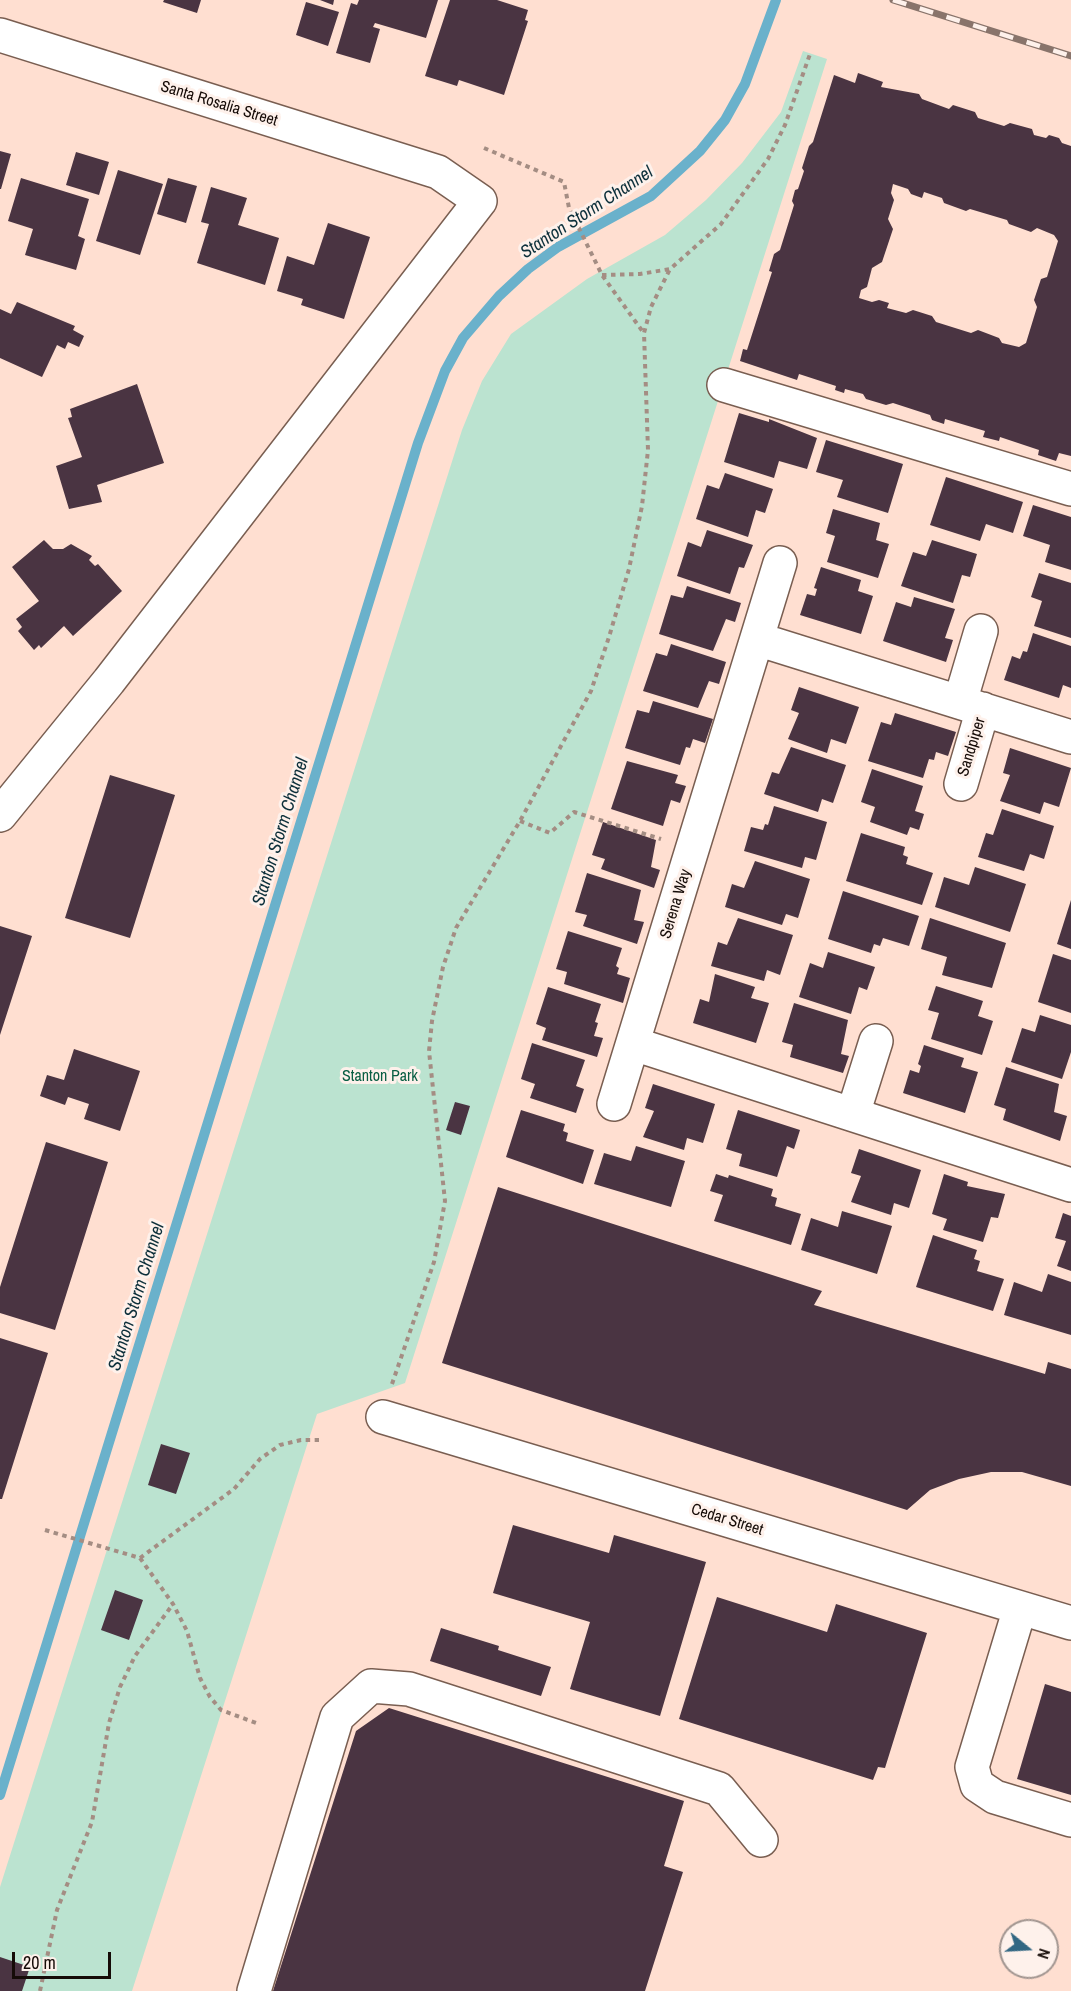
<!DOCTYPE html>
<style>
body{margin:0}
#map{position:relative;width:1071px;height:1991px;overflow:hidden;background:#ffdfd1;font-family:"Archivo Narrow",sans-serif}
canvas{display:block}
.north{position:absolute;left:999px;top:1919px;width:60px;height:60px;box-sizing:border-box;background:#fef1eb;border:2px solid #a19590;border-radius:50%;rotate:108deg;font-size:16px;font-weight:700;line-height:24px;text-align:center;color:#150b07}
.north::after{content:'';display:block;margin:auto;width:21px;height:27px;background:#326783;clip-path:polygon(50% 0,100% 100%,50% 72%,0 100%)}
.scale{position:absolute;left:12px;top:1952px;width:99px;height:27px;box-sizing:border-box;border:3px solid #150b07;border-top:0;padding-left:8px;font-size:18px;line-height:21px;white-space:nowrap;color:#150b07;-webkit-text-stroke:4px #fef1eb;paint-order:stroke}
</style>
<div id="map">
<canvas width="1071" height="1991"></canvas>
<div class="north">N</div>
<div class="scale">20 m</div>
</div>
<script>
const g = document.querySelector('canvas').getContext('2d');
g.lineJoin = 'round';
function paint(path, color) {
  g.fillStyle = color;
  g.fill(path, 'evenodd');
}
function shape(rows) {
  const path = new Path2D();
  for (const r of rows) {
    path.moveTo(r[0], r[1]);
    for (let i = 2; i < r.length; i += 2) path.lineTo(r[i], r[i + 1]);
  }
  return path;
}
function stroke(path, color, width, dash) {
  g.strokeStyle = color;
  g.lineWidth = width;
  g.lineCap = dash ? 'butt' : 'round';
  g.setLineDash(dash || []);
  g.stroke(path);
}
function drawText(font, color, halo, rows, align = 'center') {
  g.font = font + ' "Archivo Narrow",sans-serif';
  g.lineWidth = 6;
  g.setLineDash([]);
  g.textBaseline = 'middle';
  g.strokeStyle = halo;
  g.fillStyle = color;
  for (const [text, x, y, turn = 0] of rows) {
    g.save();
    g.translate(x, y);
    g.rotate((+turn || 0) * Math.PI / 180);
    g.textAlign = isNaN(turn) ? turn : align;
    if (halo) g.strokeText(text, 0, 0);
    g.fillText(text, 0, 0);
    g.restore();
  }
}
paint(shape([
 [803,51,827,59,405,1383,317,1414,132,1991,0,1991,0,1887,462,430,482,381,511,334,587,279,665,235,706,200,742,163,781,112]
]), '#bbe3d0');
stroke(shape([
 [0,1795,418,443,445,371,463,338,499,296,528,269,558,247,651,196,700,151,725,120,745,84,776,0]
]), '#6ab1cb', 10);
paint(shape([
 [164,0,201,0,197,13,163,2],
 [320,0,334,0,333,5],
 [359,0,438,0,426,38,375,23,373,27,380,29,370,63,336,53,351,3,357,5],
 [450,0,497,0,528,10,525,20,528,21,504,95,459,80,457,86,425,76],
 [306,2,339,12,328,46,296,35],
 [858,73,883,82,881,87,919,94,922,99,949,109,953,105,975,112,978,118,1004,126,1010,123,1032,129,1034,135,1046,138,1049,135,1059,138,1062,143,1071,146,1071,456,1059,453,1056,461,1038,455,1039,450,1000,437,999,441,983,437,985,431,945,419,944,424,932,420,930,415,893,403,886,405,866,399,863,394,845,389,844,393,835,390,836,386,799,374,797,380,740,361,743,349,747,350,772,272,769,271,774,254,780,250,785,234,794,205,792,201,795,190,798,189,804,171,802,168,809,146,813,142,834,75,855,83],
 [893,184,908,189,911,194,922,198,924,192,942,198,944,203,966,211,970,209,1007,220,1009,224,1031,232,1037,228,1054,235,1058,241,1047,277,1041,279,1034,300,1037,307,1026,343,1019,347,1002,343,999,338,978,330,971,333,936,322,932,316,913,310,906,313,887,308,889,303,879,300,872,302,859,298,861,290,867,287,872,268,882,262,893,229,888,219,894,200,891,193],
 [0,151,11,154,1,189,0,189],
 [76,152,109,162,99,195,66,185],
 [118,170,163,184,140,255,96,241],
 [21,178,89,199,78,236,85,239,76,270,25,255,33,229,8,221],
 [168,178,197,186,186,223,157,214],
 [211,187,247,198,238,225,279,238,265,285,197,263,209,224,201,222],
 [328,223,370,237,344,319,301,305,303,299,277,291,287,256,314,265],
 [17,302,75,326,73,330,84,336,79,347,68,342,65,349,57,345,42,377,0,358,0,309,11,314],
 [137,384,164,463,97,485,102,502,69,509,56,466,82,457,68,418,72,417,70,409],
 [739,413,769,422,769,419,817,438,807,469,779,461,774,478,724,462],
 [826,440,903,464,888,513,837,497,843,480,816,472],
 [725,473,773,489,765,513,756,510,748,537,696,519,707,485,719,489],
 [946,477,1023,502,1013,533,986,524,980,541,930,525],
 [1033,505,1071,517,1071,570,1045,562,1050,545,1023,536],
 [833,509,880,523,876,540,889,544,878,578,827,562,835,536,826,533],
 [707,530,753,545,744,568,739,567,730,594,677,576,688,542,701,547],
 [44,540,53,549,63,549,71,544,92,556,89,560,95,566,98,564,122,591,73,636,64,626,41,648,39,645,34,650,18,631,22,627,16,619,39,601,12,567],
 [932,540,977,554,970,577,962,575,953,603,901,586,913,552,926,556],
 [821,567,861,580,858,591,873,596,861,634,800,615,807,594,815,596,817,589,814,588],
 [1039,573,1071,583,1071,638,1034,626,1042,601,1031,597],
 [687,586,741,603,735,622,726,619,713,651,659,634,671,595,683,598],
 [914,597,955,609,945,638,953,640,946,662,883,641,896,602,911,607],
 [1033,633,1071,646,1071,688,1063,685,1059,698,1004,680,1012,656,1020,659,1023,651,1027,652],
 [671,644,726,662,719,684,709,681,698,708,643,691,656,653,667,656],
 [799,687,859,707,846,744,831,739,827,753,788,739,799,713,791,710],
 [653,701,713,719,705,743,693,739,690,748,686,747,680,765,625,748,637,710,649,713],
 [895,713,956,732,948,756,936,752,934,760,929,759,923,778,868,761,881,722,891,725],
 [791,747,846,765,833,803,822,799,818,812,764,794,772,772,779,774],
 [1010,748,1071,768,1059,807,1044,802,1040,814,1000,801,1010,775,1003,773],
 [627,761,678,775,675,783,686,786,680,803,671,800,663,826,611,809],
 [872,769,923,786,915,811,924,814,919,830,910,827,907,835,870,822,875,807,861,802],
 [110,775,175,795,130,938,65,918],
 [774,806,827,822,816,860,805,857,802,868,744,851,751,827,763,830,765,824,768,825],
 [1002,809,1054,826,1044,859,1030,854,1024,871,978,857,986,833,993,835],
 [603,822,656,840,651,867,660,870,654,888,601,869,605,859,592,855],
 [861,833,905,847,903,855,908,857,906,864,933,873,922,905,846,881],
 [755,861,810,879,798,918,786,914,782,925,725,907,732,884,744,888],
 [975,867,1026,884,1010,932,935,907,944,877,969,885],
 [587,873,641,890,634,920,644,922,637,944,583,926,587,915,575,912],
 [843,891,919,916,909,946,883,938,880,946,874,944,871,953,828,939],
 [1071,900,1071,949,1057,944],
 [738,918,793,935,780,975,767,970,764,981,711,966,718,942,727,945],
 [930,918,1006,943,992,988,942,975,947,957,921,949],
 [0,926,32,936,0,1035],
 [568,931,622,948,616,966,619,968,617,974,630,978,623,1003,564,984,567,972,556,969],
 [828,952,875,967,867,990,859,987,851,1014,799,997,810,963,823,968],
 [1053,954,1071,960,1071,1013,1038,1002],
 [715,974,755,987,751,998,769,1003,756,1043,693,1023,700,999,709,1002],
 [936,986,983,1001,978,1016,993,1021,982,1055,931,1039,939,1013,928,1010],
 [548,987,601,1004,595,1022,598,1023,594,1036,603,1038,597,1057,542,1040,546,1028,536,1024],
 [794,1003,848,1020,841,1054,849,1056,843,1073,790,1057,793,1045,782,1042],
 [1040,1015,1071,1025,1071,1052,1062,1079,1011,1062,1022,1028,1035,1032],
 [532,1043,585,1060,576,1086,584,1089,576,1113,530,1098,535,1084,521,1079],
 [924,1045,964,1058,961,1067,978,1072,965,1113,903,1093,910,1070,919,1073,921,1066,918,1064],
 [74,1049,140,1071,120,1131,84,1119,89,1104,68,1097,65,1105,40,1096,47,1075,64,1080],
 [1006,1067,1059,1084,1054,1112,1067,1116,1060,1141,1003,1120,1006,1109,994,1105],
 [653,1084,715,1104,703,1143,687,1138,684,1150,643,1137,654,1111,645,1108],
 [455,1102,470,1106,461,1135,446,1130],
 [521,1110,565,1124,563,1131,568,1133,566,1141,594,1150,583,1184,506,1157],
 [738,1110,800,1130,794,1149,787,1146,777,1177,739,1166,742,1154,726,1149],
 [46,1142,108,1162,55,1330,0,1313,0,1287],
 [636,1146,685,1161,671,1207,594,1184,604,1153,631,1161],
 [859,1149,921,1170,909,1208,894,1203,891,1215,851,1202,861,1176,851,1173],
 [716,1174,728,1178,729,1175,773,1189,771,1196,777,1198,775,1206,801,1214,791,1245,714,1221,723,1195,710,1191],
 [944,1174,968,1182,967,1186,1005,1194,998,1218,991,1217,983,1242,943,1230,947,1219,932,1214],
 [498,1187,822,1291,814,1305,1045,1374,1048,1362,1071,1369,1071,1486,1022,1472,991,1472,959,1479,930,1490,907,1510,442,1363],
 [842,1211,892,1226,877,1274,801,1250,811,1218,838,1227],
 [1063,1213,1071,1216,1071,1271,1057,1266,1066,1241,1055,1238],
 [933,1235,977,1250,974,1259,980,1261,977,1271,1004,1279,993,1311,916,1287],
 [1048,1274,1071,1282,1071,1335,1004,1315,1014,1282,1042,1292],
 [0,1338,48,1353,2,1499,0,1499],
 [161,1444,190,1453,176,1494,148,1485],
 [513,1525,609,1553,614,1535,706,1562,660,1716,570,1689,590,1622,493,1593],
 [115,1590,143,1600,129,1640,101,1630],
 [717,1597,827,1632,836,1604,927,1633,885,1768,878,1767,873,1780,679,1719],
 [441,1628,499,1646,498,1650,551,1667,541,1696,430,1661],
 [1045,1684,1071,1692,1071,1795,1017,1779],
 [389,1708,684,1801,664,1866,683,1872,645,1991,273,1991,356,1731],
 [0,1957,30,1967,22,1991,0,1991]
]), '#4a3442');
const minor = shape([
 [0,35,438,172,480,201,109,681,0,815],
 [724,385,1071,489],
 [757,639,1071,737],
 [960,702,981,631],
 [961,784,983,709],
 [634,1044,1071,1185],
 [614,1104,780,563],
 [853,1114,876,1041],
 [383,1417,1071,1623],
 [1020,1608,972,1767,977,1785,995,1797,1071,1820],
 [254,1991,337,1717,371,1686,409,1689,719,1789,761,1840]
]);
stroke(minor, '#795e51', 36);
stroke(shape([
 [484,148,564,182,569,208,602,275,643,332],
 [602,275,640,274,670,269,721,224,768,159,785,125,810,54],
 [520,821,550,833,574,812,661,839],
 [392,1384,434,1262,445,1201,429,1051,432,1021,443,967,456,928,520,821,591,691,609,637,629,569,642,506,648,450,644,333,651,307,670,269],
 [45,1530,140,1558,234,1489,260,1459,280,1445,301,1440,319,1440],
 [140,1558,173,1604,187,1631,200,1678,210,1697,221,1710,259,1724],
 [40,1991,57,1910,92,1822,109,1723,120,1687,135,1656,173,1604]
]), '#a48d83', 4, [4.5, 4.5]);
stroke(minor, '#fff', 33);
const rail = shape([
 [893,0,1071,56]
]);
stroke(rail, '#89746b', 7);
stroke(rail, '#fef1eb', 4.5, [14]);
drawText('16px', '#150b07', '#fef1eb', [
 ["Santa Rosalia Street",219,104,17],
 ["Sandpiper",972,747,-73],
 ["Serena Way",676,904,-73],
 ["Cedar Street",727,1520,17]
]);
drawText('16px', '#095e43', '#fef1eb', [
 ["Stanton Park",380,1077]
]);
drawText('italic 18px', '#0c2f3a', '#fef1eb', [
 ["Stanton Storm Channel",587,213,-33],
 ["Stanton Storm Channel",281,832,-73],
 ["Stanton Storm Channel",137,1297,-73]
]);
</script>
